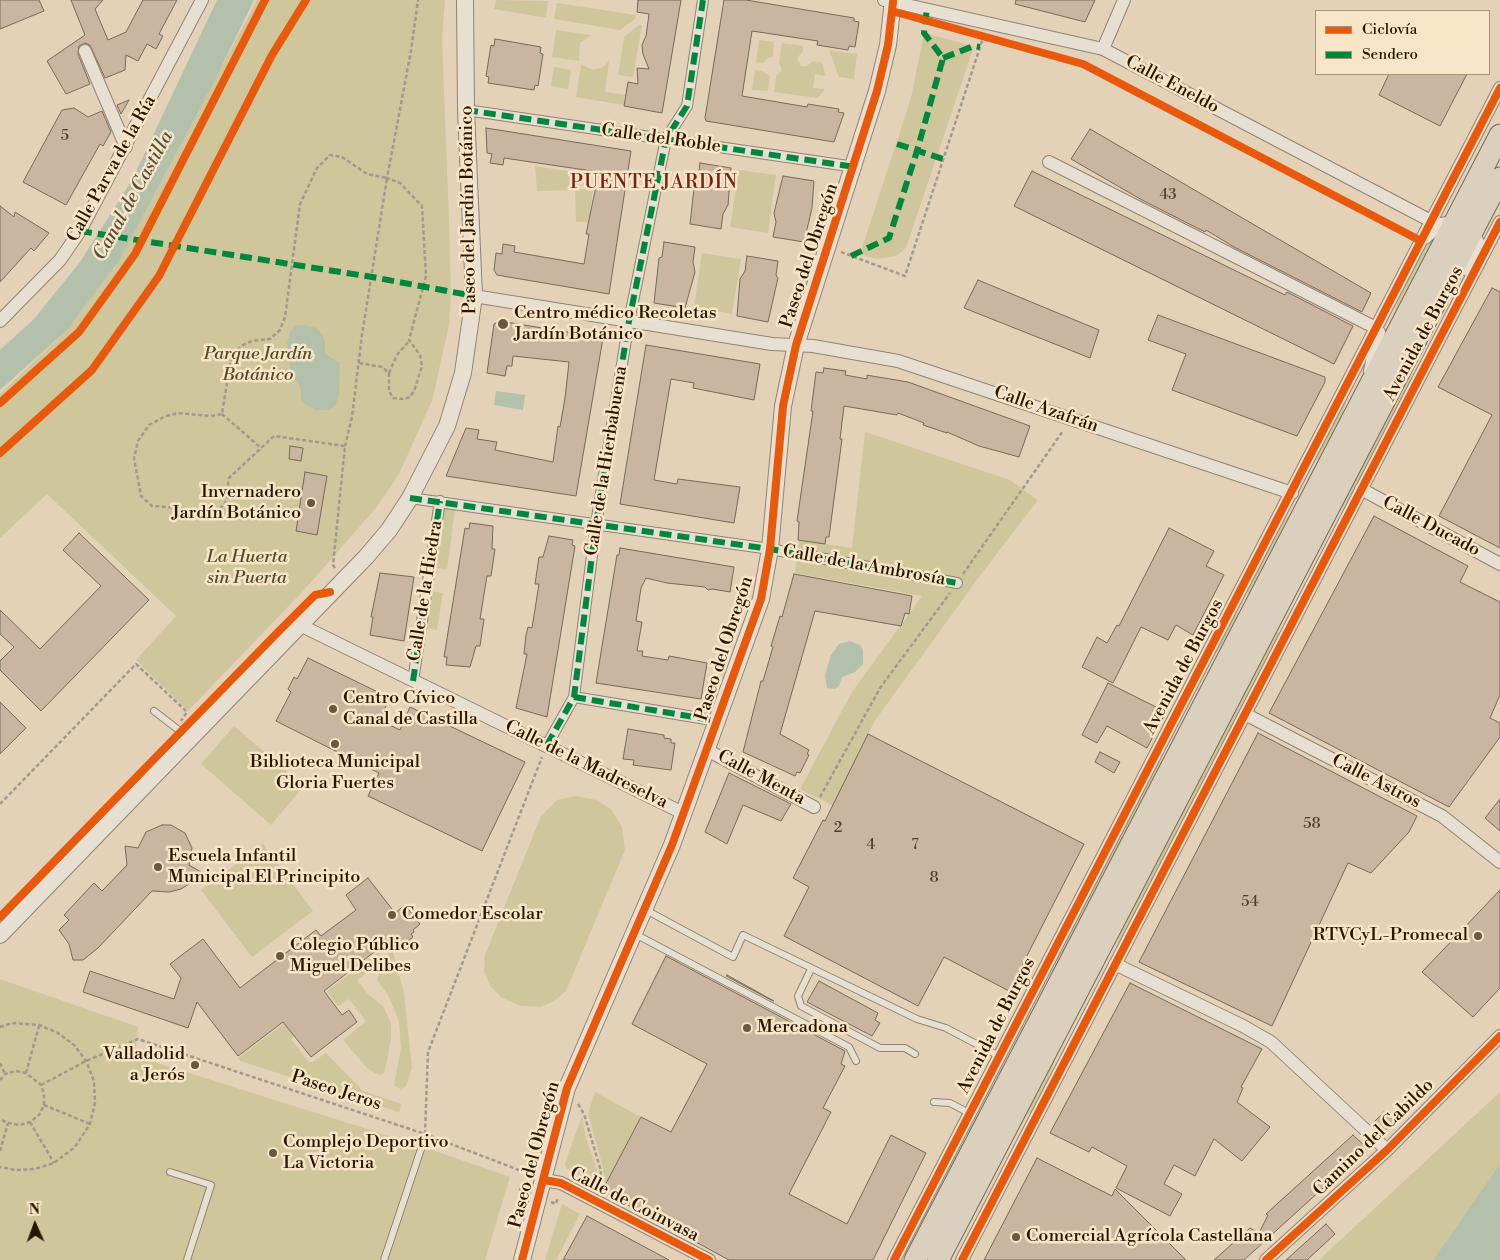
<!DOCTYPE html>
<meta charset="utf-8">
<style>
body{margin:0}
#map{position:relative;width:1500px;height:1260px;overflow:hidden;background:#e4d2b8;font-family:"Libre Bodoni",serif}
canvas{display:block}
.legend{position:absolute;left:1315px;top:10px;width:175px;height:65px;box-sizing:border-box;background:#f8e4c6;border:1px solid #a59277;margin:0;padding:6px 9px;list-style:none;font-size:15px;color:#281701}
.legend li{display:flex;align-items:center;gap:10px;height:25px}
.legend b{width:25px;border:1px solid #a59277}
.north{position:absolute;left:10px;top:1200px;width:50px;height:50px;-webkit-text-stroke:4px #f8e4c6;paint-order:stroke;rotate:358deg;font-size:14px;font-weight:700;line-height:20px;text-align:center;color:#281701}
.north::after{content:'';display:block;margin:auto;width:18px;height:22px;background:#281701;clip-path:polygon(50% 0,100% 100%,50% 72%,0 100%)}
</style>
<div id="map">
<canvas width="1500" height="1260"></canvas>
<ul class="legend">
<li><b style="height:6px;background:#e8590c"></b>Ciclovía</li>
<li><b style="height:6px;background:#00873e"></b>Sendero</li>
</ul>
<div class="north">N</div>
</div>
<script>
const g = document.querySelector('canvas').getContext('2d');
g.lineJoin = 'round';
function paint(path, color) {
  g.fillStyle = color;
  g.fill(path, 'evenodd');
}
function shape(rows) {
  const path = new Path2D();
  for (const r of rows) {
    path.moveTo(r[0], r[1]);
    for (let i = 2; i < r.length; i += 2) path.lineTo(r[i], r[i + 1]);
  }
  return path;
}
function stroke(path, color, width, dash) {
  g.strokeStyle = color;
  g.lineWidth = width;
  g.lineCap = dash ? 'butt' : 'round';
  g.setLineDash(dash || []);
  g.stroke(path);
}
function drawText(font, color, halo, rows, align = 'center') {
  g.font = font + ' "Libre Bodoni",serif';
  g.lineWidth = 5;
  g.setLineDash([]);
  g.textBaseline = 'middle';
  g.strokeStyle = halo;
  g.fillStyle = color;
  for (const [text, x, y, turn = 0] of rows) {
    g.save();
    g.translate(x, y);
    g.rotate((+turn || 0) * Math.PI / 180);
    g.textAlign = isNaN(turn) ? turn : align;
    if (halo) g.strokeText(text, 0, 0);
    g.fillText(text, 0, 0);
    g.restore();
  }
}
paint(shape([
 [257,0,445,0,442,39,449,219,451,294,449,325,432,401,399,474,376,508,304,590,188,711,136,660,176,616,47,494,0,538,0,394,67,330,119,261],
 [496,0,548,1,546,18,494,9],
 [557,3,636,15,635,19,620,30,554,19],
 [639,25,642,25,633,77,618,75,624,37],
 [556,30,591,35,580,43,579,61,552,57],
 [924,33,974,46,906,248,896,256,876,259,860,254,911,98],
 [759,40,774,42,773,57,768,58,763,63,756,62],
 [782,43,803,46,803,51,797,58,801,66,807,66,813,61,822,63,826,76,815,74,813,88,825,89,818,98,774,92,776,76,782,70,779,62],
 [829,50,857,54,854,79,839,77],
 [609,61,605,92,625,95,624,105,576,97,581,64,593,70,603,67],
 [554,67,571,70,568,89,551,86],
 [755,70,762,71,770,76,768,91,752,90],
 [535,166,573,172,575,189,593,190,589,222,576,222,575,190,537,191],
 [739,170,776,175,768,233,730,227],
 [1441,230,1388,331,1403,286,1423,249],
 [702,253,741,259,732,314,694,306],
 [1421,345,1408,386,1352,495,1320,539],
 [1348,395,1340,424,1322,460,1314,460],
 [865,432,1010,480,1038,500,979,577,874,722,833,806,800,789,852,692,922,596,795,573,799,540,852,548],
 [437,508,455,510,447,570,428,566],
 [1286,515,1290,521,1253,595,1245,591],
 [423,590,443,593,437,630,418,627],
 [1236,612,1241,616,1231,636,1211,659],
 [1277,632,1280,633,1115,950,1126,915,1267,642],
 [234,726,304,786,271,825,201,764],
 [1172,749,1039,1004,1066,937,1154,768],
 [576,796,596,800,611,809,622,827,625,850,566,991,554,1001,541,1007,521,1006,502,998,490,986,484,971,485,955,541,816,557,800],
 [263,844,313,911,252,957,201,890],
 [389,947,393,952,404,993,412,1068,406,1087,400,1089,394,1085,401,1048,399,1021,388,995,377,980,379,972,388,957],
 [379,952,381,962,357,980,368,994,383,1006,391,1023,391,1039,385,1070,383,1074,379,1075,368,1069,343,1040,366,1021,349,999,338,1006,327,991],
 [0,979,138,1027,135,1056,415,1144,510,1177,485,1260,0,1260],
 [298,1013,308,1026,291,1039,309,1062,313,1062,326,1053,363,1091,401,1104,399,1112,240,1061,238,1058],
 [1059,1046,1051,1074,1032,1110,1019,1125],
 [595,1092,641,1117,605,1185,603,1168,588,1113],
 [1500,1092,1500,1164,1433,1260,1319,1260],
 [582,1116,585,1134,597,1170,598,1180,595,1184,566,1168,565,1163],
 [562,1204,580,1214,556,1260,545,1260]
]), '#d0c69b');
paint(shape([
 [217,0,254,0,216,78,119,261,67,330,0,390,0,350,34,319,80,262,132,180],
 [304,325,314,327,322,334,325,342,325,354,340,363,339,394,336,404,329,410,316,410,306,405,301,399,301,389,290,370,287,344,290,331,295,326],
 [496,391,525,395,523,410,494,405],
 [850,641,860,645,863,650,863,664,855,672,842,677,839,686,835,689,827,688,825,675,831,655,839,644],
 [1500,1164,1500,1260,1433,1260]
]), '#b2c0ac');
const building = shape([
 [0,0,39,0,44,11,0,29,0,0],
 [71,0,103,0,95,9,108,40,126,32,143,0,177,0,159,34,163,36,156,49,147,44,138,61,126,55,125,70,105,78,90,45,85,43,79,46,78,54,90,84,66,94,47,61,85,35,71,0],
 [638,0,681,0,662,113,624,106,628,82,638,84,637,68,649,69,643,54,642,45,646,36,649,14,637,12,638,0],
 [724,0,746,0,854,18,854,21,859,22,855,47,849,46,848,50,817,45,818,41,752,31,742,96,807,107,808,104,839,109,838,112,844,113,834,142,706,121,705,118,724,0],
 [1016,0,1095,0,1085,22,1015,4,1016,0],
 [495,39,541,47,540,53,543,54,538,86,535,85,534,90,488,83,489,77,486,76,491,45,494,46,495,39],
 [1389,74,1467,74,1440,126,1379,95,1389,74],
 [129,100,121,114,117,105,129,100],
 [74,108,88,117,102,111,111,132,103,146,100,144,66,205,23,182,62,110,74,108],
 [486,128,631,151,609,294,497,275,494,270,496,253,502,254,503,244,515,246,514,252,584,264,589,234,586,234,599,172,504,158,503,165,490,163,492,154,487,153,486,128],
 [1090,129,1371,293,1362,312,1234,247,1206,230,1205,232,1142,200,1071,159,1090,129],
 [700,163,731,168,728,205,723,214,721,229,690,224,695,179,698,178,700,163],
 [1032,171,1285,295,1287,292,1353,326,1334,364,1014,206,1032,171],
 [783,176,814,181,812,208,804,242,773,237,776,222,774,213,783,176],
 [0,206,14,217,15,212,49,233,34,251,31,248,0,282,0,206],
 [664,242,695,247,693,262,695,272,685,308,654,303,659,258,662,257,664,242],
 [747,256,778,261,776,275,778,278,768,322,737,316,740,279,745,271,747,256],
 [978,280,1099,330,1090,358,964,308,978,280],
 [1492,288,1500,292,1500,548,1439,516,1492,415,1438,387,1492,288],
 [1158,315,1325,377,1325,382,1297,436,1172,390,1186,354,1148,340,1158,315],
 [500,321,603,338,576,496,446,476,466,428,479,430,477,439,497,442,495,450,553,462,558,426,560,427,565,398,569,362,513,356,512,366,507,366,505,376,487,373,494,324,500,321],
 [646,345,760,364,754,400,693,388,694,383,671,379,654,480,677,484,678,479,740,487,734,523,620,504,646,345],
 [824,368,846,371,845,375,867,379,867,375,872,376,908,382,1030,426,1019,457,979,446,947,432,947,433,923,425,924,423,898,413,897,415,844,406,840,439,842,439,829,537,826,537,825,544,798,540,799,522,797,521,813,411,811,411,816,372,823,373,824,368],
 [290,446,303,448,301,461,289,459,290,446],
 [305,472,327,476,317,535,296,531,305,472],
 [1374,516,1468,566,1460,582,1500,602,1500,695,1490,718,1500,723,1500,737,1449,807,1269,713,1374,516],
 [470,523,493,526,492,549,495,549,491,576,487,576,480,619,484,619,480,646,476,646,470,667,446,665,447,657,444,657,465,528,469,529,470,523],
 [1169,528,1214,551,1206,566,1224,575,1193,635,1176,625,1168,640,1141,627,1113,683,1082,667,1097,637,1107,643,1117,625,1119,626,1169,528],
 [79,533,149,600,41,711,0,670,0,661,14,647,0,634,0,610,40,649,101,586,63,550,79,533],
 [549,536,573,540,572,545,575,546,547,717,516,708,527,654,524,654,526,635,528,627,532,628,539,584,535,584,539,557,543,557,549,536],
 [620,548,734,567,730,592,712,589,708,590,705,587,667,583,646,578,641,588,636,621,642,622,637,651,643,651,642,656,668,660,669,656,707,663,701,699,596,683,617,555,619,555,620,548],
 [380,573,414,577,404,641,370,635,373,617,371,617,380,573],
 [794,574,912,596,909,614,905,613,901,626,815,611,780,734,809,750,807,754,809,755,800,773,797,772,795,776,743,752,761,681,763,681,773,647,771,646,780,616,782,617,794,574],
 [308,658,390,698,379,720,400,730,410,707,525,762,482,851,368,796,379,773,276,721,291,692,288,689,294,677,297,679,308,658],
 [1108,683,1166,712,1147,748,1107,726,1097,743,1082,735,1108,683],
 [0,702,26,728,0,754,0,702],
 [628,729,664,735,664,738,671,739,671,743,675,743,671,770,633,765,634,760,623,759,628,729],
 [1258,733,1417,816,1409,832,1371,873,1348,863,1272,1026,1139,962,1258,733],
 [868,734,1084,844,1009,991,944,957,918,1006,784,936,809,887,793,878,823,820,825,821,868,734],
 [1100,752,1120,762,1114,773,1095,762,1100,752],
 [729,773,791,804,781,821,743,805,727,844,705,832,729,773],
 [1500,799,1500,831,1485,818,1500,799],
 [162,825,171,825,185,833,192,848,189,865,201,872,194,881,181,889,169,892,152,891,98,948,83,960,73,960,69,944,59,930,69,920,64,915,94,883,102,891,127,865,125,846,138,848,146,832,162,825],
 [368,878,395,913,405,905,420,924,413,930,414,932,411,934,413,937,394,952,387,942,324,991,342,1015,349,1010,357,1022,311,1057,283,1022,238,1056,197,1002,188,1028,83,992,90,971,174,999,181,978,170,964,203,939,240,988,316,930,321,936,356,910,346,895,368,878],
 [1500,890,1500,988,1473,1017,1422,972,1500,890],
 [666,956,845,1051,841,1064,845,1066,823,1108,831,1112,789,1194,847,1224,891,1135,926,1153,873,1260,729,1260,602,1191,641,1117,671,1132,707,1064,632,1024,666,956],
 [727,975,774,1001,773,1001,726,976,727,975],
 [819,981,878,1013,875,1020,880,1023,872,1036,807,1002,819,981],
 [1130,983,1262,1049,1241,1087,1243,1088,1237,1102,1270,1127,1242,1161,1214,1139,1195,1176,1174,1165,1164,1184,1182,1194,1170,1216,1116,1188,1127,1166,1092,1147,1089,1152,1050,1133,1130,983],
 [1384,1112,1394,1121,1383,1133,1373,1123,1384,1112],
 [1353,1135,1367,1148,1244,1260,1214,1260,1250,1228,1259,1233,1268,1215,1266,1214,1353,1135],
 [1037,1158,1112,1196,1115,1189,1186,1260,984,1260,1037,1158],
 [587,1216,669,1260,563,1260,587,1216],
 [1326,1224,1335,1234,1307,1260,1286,1260,1326,1224]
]);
paint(building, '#cab5a1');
stroke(building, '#756a5a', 1);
const service = shape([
 [154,711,189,738],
 [644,909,733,957,743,935,917,1019,946,1028,999,1056],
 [635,934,849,1047,856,1061],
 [811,969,798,996,801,1006,880,1048,905,1048,915,1054],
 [934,1102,950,1103,969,1113],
 [170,1172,211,1185,187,1260],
 [384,1260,422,1146]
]);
const pedestrian = shape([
 [466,110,855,167],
 [410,498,770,549,957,583],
 [413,681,440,501],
 [574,697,718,721],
 [547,745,574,697,596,524,629,321,666,139,687,106,703,0]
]);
const minor = shape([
 [884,0,1103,49,1431,221],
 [1103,49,1124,0],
 [85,51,126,147],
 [1049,162,1376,328],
 [1425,238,1441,224,1454,222,1472,231,1478,242,1466,269],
 [474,296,772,344,813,346,898,361,1292,493],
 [0,321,60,260,80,231,202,0],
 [1370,371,1379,332],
 [1361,489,1500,564],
 [300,625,683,813],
 [1245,714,1442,816,1500,862],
 [707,750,814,807],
 [1115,964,1243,1026,1271,1042,1387,1150],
 [544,1180,561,1183,709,1260],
 [894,1260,1500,88],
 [962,1260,1500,222],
 [1266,1260,1387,1150,1500,1036]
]);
const tertiary = shape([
 [0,935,366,557,389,530,410,498,447,426,463,373,474,296,466,110,465,0],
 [522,1260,567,1088,672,845,761,599,770,549,783,406,796,345,877,91,888,45,893,0]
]);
const trunk = shape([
 [915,1260,1500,135],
 [938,1260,1500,178]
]);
stroke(service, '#908473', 8);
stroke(pedestrian, '#908473', 12);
stroke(minor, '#908473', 14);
stroke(tertiary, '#908473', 18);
stroke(trunk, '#756a5a', 23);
stroke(shape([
 [841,252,905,276,984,35],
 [359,363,382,367,389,373,389,391,393,398,404,399,410,397,414,391,422,366,420,355,409,340,426,276,422,206,400,183,387,178,411,51,418,0],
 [389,373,397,355,409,341],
 [222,414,260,447],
 [335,568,333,565,345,446,274,436,229,478,225,504,216,511,152,506,141,496,134,458,138,441,149,425,166,416,178,413,210,416,222,414,230,364,235,352,243,345,252,341,270,339,280,330,285,317,300,204,317,168,330,155,342,157,367,174,387,178,362,335,352,417,345,446],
 [963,574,1063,431],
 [820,797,880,688,950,593],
 [0,804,136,664,187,712,181,721],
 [0,1027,12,1023,39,1025,58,1033,74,1045,86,1061,94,1081,95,1103,90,1124,75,1147,54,1163,35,1169,15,1170,0,1167],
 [0,1063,5,1074],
 [26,1073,39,1026],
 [0,1080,5,1074,16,1071,26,1073,41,1085,44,1094,44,1105,39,1115,30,1122,20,1125,8,1123,0,1119],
 [41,1085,86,1061,138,1039,425,1134,524,1172],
 [578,1104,584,1114,601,1171,598,1188],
 [44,1105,90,1124],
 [30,1122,54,1163],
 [425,1134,428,1052,542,757],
 [0,1151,8,1123],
 [519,1189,525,1191],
 [551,1202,556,1204,558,1197]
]), '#a2998e', 2.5, [4, 2.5]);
stroke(service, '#e7dfd2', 6);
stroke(pedestrian, '#e7dfd2', 10);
stroke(minor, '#e7dfd2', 12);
stroke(tertiary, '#e7dfd2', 16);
stroke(trunk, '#dbcfbd', 21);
stroke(shape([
 [943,58,974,46,980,47],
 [466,110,855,167],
 [897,144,943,159],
 [80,231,372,277,474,296],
 [851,256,889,238,917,151,943,58,924,33,927,8],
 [410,498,770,549,957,583],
 [413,681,440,501],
 [574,697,718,721],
 [547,745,574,697,596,524,629,321,666,139,687,106,703,0]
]), '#00873e', 6, [12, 6]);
stroke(shape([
 [892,11,1083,64,1421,241],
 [0,403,79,332,135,254,265,0],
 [0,453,92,370,159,276,272,55,306,0],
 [0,917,280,630,315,595,330,592],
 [544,1180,561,1183,709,1260],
 [522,1260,567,1088,672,845,761,599,770,549,783,406,796,345,877,91,888,45,893,2],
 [894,1260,1500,88],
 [962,1260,1500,222],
 [1266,1260,1387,1150,1500,1036]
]), '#e8590c', 8);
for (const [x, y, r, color] of [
 [503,324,6,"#6a5841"],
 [311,503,5,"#6a5841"],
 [333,709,5,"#6a5841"],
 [335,744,5,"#6a5841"],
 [158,867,5,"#6a5841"],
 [392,915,5,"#6a5841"],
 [1478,936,5,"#6a5841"],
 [280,956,5,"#6a5841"],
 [747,1028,5,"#6a5841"],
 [195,1065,5,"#6a5841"],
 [273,1153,5,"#6a5841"],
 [1016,1237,5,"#6a5841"]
]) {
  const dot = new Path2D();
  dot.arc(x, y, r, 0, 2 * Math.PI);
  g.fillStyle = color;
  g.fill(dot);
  stroke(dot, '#f8e4c6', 2);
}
drawText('15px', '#503e29', null, [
 ["5",65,136],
 ["43",1168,195],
 ["58",1312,824],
 ["2",838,828],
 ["4",871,845],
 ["7",915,845],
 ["8",934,878],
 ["54",1250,902]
]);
drawText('18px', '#281701', '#f8e4c6', [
 ["Calle Eneldo",1172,85,28],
 ["Calle del Roble",661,139,8],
 ["Calle Parva de la Ría",112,169,-61],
 ["Paseo del Jardín Botánico",469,210,-91],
 ["Paseo del Obregón",810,256,-72],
 ["Avenida de Burgos",1424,334,-62],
 ["Calle Azafrán",1046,410,19],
 ["Calle de la Hierbabuena",607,461,-81],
 ["Calle Ducado",1431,527,28],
 ["Calle de la Ambrosía",864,566,10],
 ["Calle de la Hiedra",426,591,-81],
 ["Paseo del Obregón",725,649,-72],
 ["Avenida de Burgos",1184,667,-62],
 ["Calle de la Madreselva",586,765,26],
 ["Calle Menta",761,778,28],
 ["Calle Astros",1376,782,27],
 ["Avenida de Burgos",997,1026,-63],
 ["Paseo Jeros",336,1091,18],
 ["Camino del Cabildo",1374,1138,-44],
 ["Paseo del Obregón",535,1155,-75],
 ["Calle de Coinvasa",634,1205,27]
]);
drawText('18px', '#281701', '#f8e4c6', [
 ["Centro médico Recoletas",514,314],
 ["Jardín Botánico",514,335],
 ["Invernadero",301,493,"right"],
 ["Jardín Botánico",301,514,"right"],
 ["Centro Cívico",343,699],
 ["Canal de Castilla",343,720],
 ["Biblioteca Municipal",335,763,"center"],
 ["Gloria Fuertes",335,784,"center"],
 ["Escuela Infantil",168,857],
 ["Municipal El Principito",168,878],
 ["Comedor Escolar",402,915],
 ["RTVCyL-Promecal",1468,936,"right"],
 ["Colegio Público",290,946],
 ["Miguel Delibes",290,967],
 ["Mercadona",757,1028],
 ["Valladolid",185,1055,"right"],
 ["a Jerós",185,1076,"right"],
 ["Complejo Deportivo",283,1143],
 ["La Victoria",283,1164],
 ["Comercial Agrícola Castellana",1026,1237]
], 'left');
drawText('italic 18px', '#554928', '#f8e4c6', [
 ["Parque Jardín",258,355],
 ["Botánico",258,376],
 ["La Huerta",247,558],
 ["sin Puerta",247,579]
]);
g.letterSpacing = '1px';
drawText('19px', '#7a1f14', '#f8e4c6', [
 ["PUENTE JARDÍN",654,183]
]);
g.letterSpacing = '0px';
drawText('italic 19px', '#51503b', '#f8e4c6', [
 ["Canal de Castilla",134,196,-61]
]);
</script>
